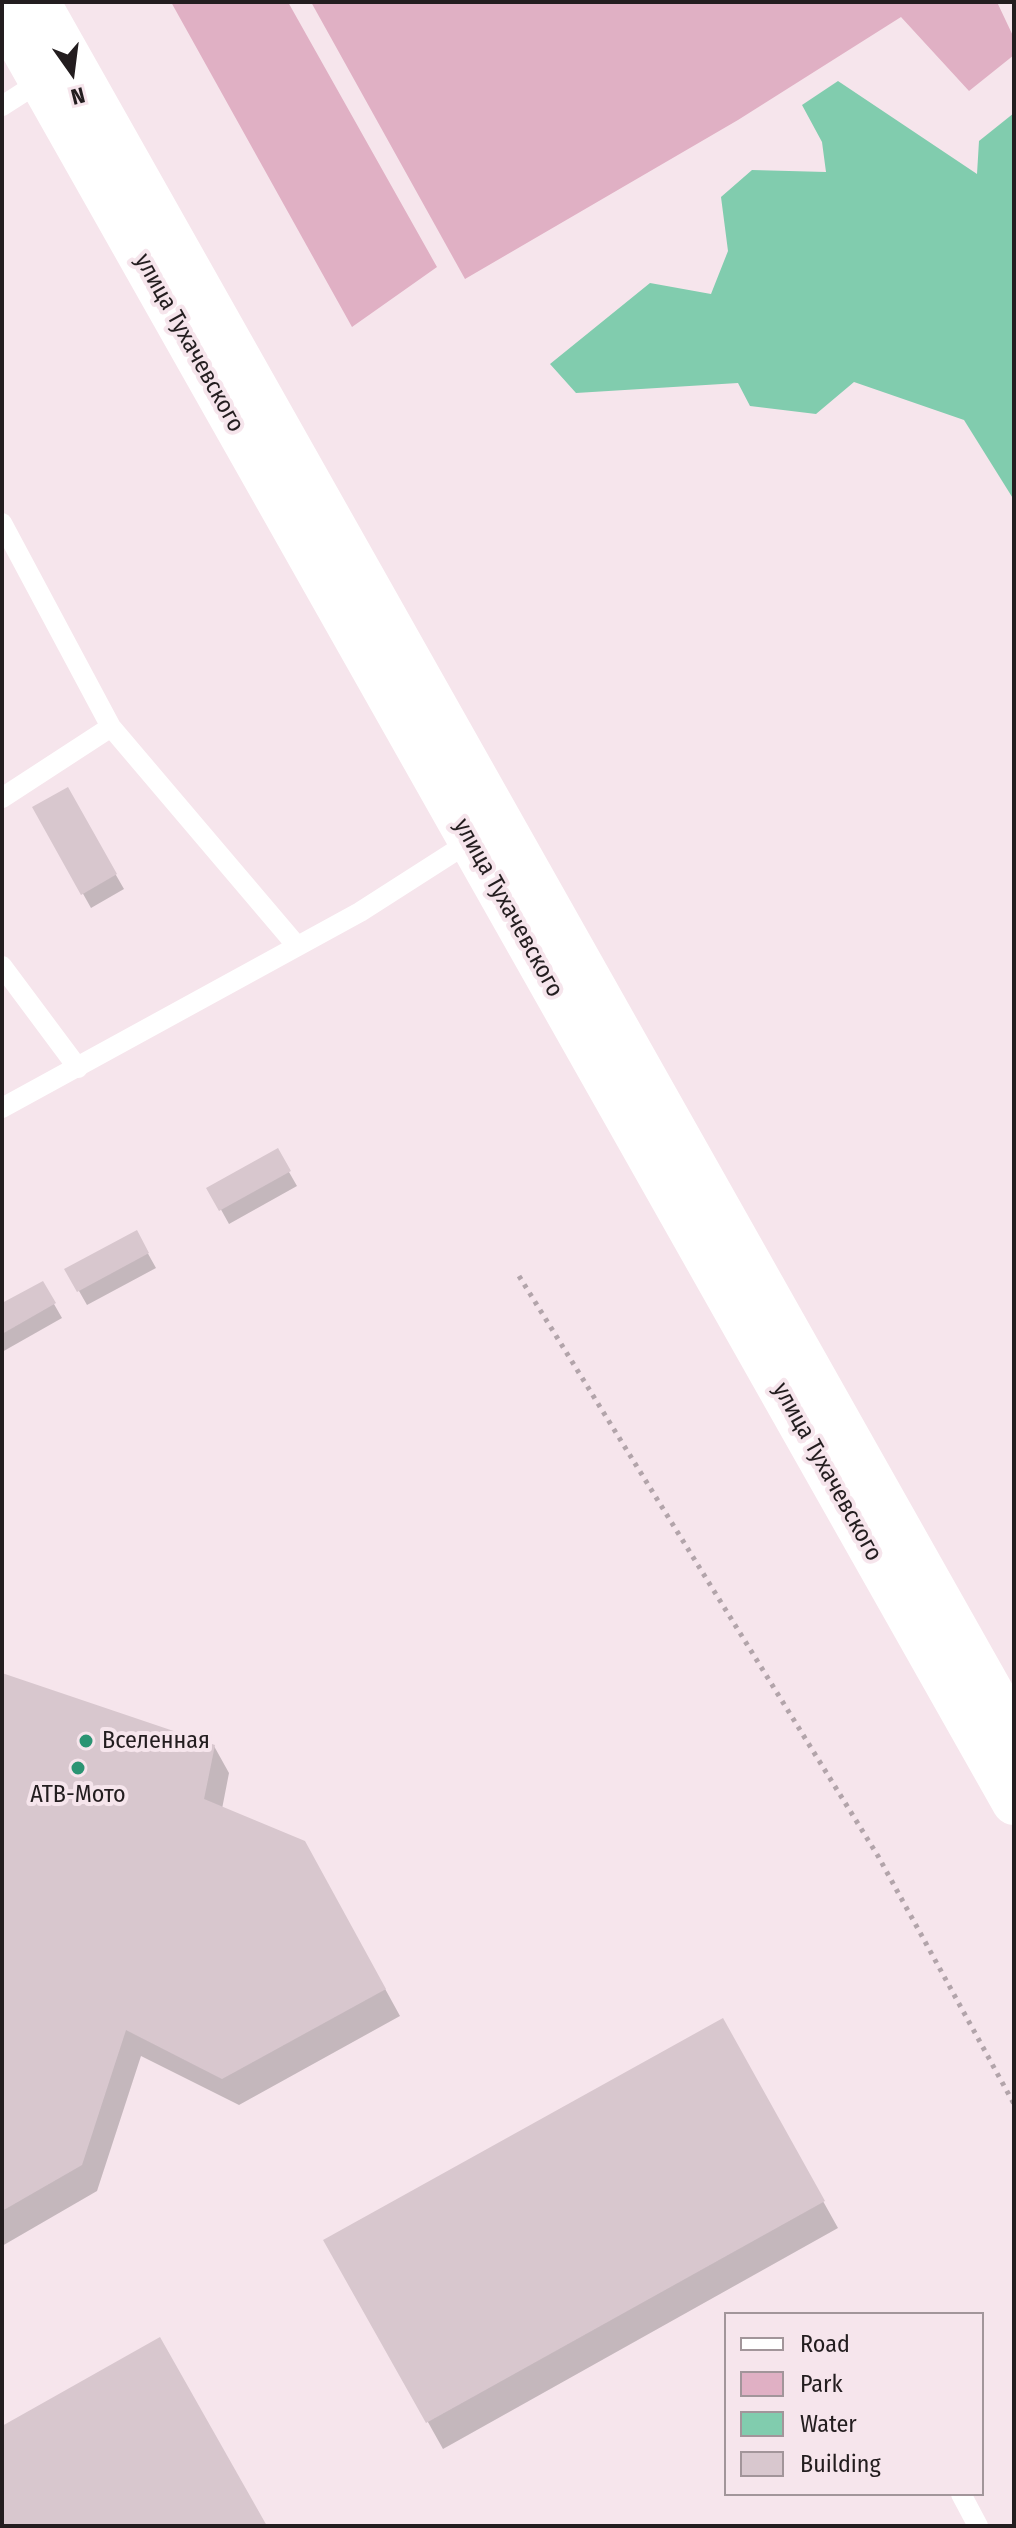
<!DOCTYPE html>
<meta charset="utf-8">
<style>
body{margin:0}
#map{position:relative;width:1016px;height:2528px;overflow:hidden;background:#f6e5ec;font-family:"Fira Sans Condensed",sans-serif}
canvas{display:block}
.frame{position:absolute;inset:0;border:4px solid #231d1f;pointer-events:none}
.legend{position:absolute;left:724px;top:2312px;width:260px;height:184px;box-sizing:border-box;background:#f6e5ec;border:2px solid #a2959a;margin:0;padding:10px 14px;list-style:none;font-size:24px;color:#231d1f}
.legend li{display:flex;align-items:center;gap:16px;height:40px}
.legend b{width:40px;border:2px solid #a2959a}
.north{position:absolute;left:32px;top:32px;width:80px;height:80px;-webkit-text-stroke:6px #f6e5ec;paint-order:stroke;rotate:166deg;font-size:22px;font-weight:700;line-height:32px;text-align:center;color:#231d1f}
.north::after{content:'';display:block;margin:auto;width:28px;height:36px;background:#231d1f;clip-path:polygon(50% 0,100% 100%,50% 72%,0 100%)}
</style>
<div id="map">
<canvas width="1016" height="2528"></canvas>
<div class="frame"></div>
<ul class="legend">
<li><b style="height:10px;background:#fff"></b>Road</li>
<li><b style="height:22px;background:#e0b0c4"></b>Park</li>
<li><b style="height:22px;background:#81ccae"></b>Water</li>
<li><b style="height:22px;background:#d8c7ce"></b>Building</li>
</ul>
<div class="north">N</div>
</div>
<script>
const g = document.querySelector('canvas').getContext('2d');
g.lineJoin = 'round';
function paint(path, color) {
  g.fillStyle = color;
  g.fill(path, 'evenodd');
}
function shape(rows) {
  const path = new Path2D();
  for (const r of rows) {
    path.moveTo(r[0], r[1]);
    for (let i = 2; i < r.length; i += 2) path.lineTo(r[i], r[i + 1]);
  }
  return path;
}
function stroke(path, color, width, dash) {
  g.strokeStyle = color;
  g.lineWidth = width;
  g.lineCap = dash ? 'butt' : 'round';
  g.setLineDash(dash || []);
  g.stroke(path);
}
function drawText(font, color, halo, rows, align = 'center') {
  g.font = font + ' "Fira Sans Condensed",sans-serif';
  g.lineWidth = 8;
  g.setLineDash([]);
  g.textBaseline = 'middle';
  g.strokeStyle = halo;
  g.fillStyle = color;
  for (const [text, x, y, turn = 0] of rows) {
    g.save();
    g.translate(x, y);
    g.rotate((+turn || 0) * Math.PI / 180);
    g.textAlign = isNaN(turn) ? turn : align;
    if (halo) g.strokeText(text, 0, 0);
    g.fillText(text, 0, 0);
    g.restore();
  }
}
paint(shape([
 [171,2,288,2,437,267,352,327],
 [311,2,997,2,1014,38,1014,55,969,91,901,17,738,120,465,279]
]), '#e0b0c4');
paint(shape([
 [838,81,977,174,979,141,1014,113,1014,500,964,420,854,382,816,414,750,406,738,383,576,393,550,364,650,283,711,294,728,251,721,197,752,170,826,172,822,142,802,105]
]), '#81ccae');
paint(shape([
 [67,790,124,889,91,908,35,808],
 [277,1151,297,1186,229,1224,209,1188],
 [136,1232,156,1268,87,1305,67,1270],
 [42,1283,62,1318,2,1352,2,1306],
 [2,1675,214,1746,229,1773,222,1809,320,1870,400,2016,239,2105,141,2056,97,2191,2,2246],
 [737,2047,838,2228,443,2449,326,2240]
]), '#0003');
paint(shape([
 [68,787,117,874,81,895,32,807],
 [278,1148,291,1171,219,1211,206,1188],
 [137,1230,149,1253,77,1292,64,1269],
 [43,1281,56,1303,2,1334,2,1303],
 [2,1673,215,1745,204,1799,305,1841,386,1989,222,2079,126,2030,82,2165,2,2211],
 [723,2018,825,2201,426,2423,323,2240],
 [160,2337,267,2526,2,2526,2,2426]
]), '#d8c7ce');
stroke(shape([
 [519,1276,878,1856,1014,2104]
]), '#b2a4aa', 5, [4, 6]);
stroke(shape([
 [2,106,41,81],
 [2,523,111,727,297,946],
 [2,798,111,727],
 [2,966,78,1068],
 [2,1108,360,912,474,839],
 [961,2494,978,2526]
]), '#fff', 20);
stroke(shape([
 [38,2,1014,1732],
 [2,12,1014,1803]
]), '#fff', 44);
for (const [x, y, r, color] of [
 [86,1741,8,"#2b9473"],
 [78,1768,8,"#2b9473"]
]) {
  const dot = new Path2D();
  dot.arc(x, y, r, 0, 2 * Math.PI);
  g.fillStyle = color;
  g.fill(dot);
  stroke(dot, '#f6e5ec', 3);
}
drawText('24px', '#231d1f', '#f6e5ec', [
 ["улица Тухачевского",189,343,61],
 ["улица Тухачевского",508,908,61],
 ["улица Тухачевского",827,1472,61]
]);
drawText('24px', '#231d1f', '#f6e5ec', [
 ["Вселенная",102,1741],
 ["АТВ-Мото",78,1795,"center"]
], 'left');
</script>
